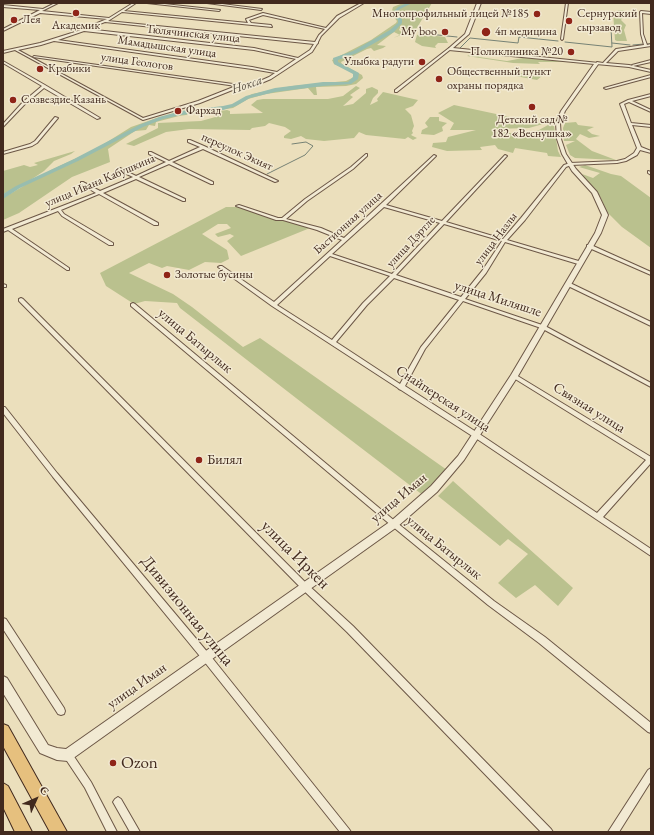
<!DOCTYPE html>
<meta charset="utf-8">
<style>
body{margin:0}
#map{position:relative;width:654px;height:835px;overflow:hidden;background:#ebdfbc;font-family:"EB Garamond",serif}
canvas{display:block}
.frame{position:absolute;inset:0;border:4px solid #422a1e;pointer-events:none}
.north{position:absolute;left:16px;top:779px;width:40px;height:40px;-webkit-text-stroke:3px #f2ead3;paint-order:stroke;rotate:45deg;font-size:11px;font-weight:700;line-height:16px;text-align:center;color:#422a1e}
.north::after{content:'';display:block;margin:auto;width:14px;height:18px;background:#422a1e;clip-path:polygon(50% 0,100% 100%,50% 72%,0 100%)}
</style>
<div id="map">
<canvas width="654" height="835"></canvas>
<div class="frame"></div>
<div class="north">С</div>
</div>
<script>
const g = document.querySelector('canvas').getContext('2d');
g.lineJoin = 'round';
function paint(path, color) {
  g.fillStyle = color;
  g.fill(path, 'evenodd');
}
function shape(rows) {
  const path = new Path2D();
  for (const r of rows) {
    path.moveTo(r[0], r[1]);
    for (let i = 2; i < r.length; i += 2) path.lineTo(r[i], r[i + 1]);
  }
  return path;
}
function stroke(path, color, width, dash) {
  g.strokeStyle = color;
  g.lineWidth = width;
  g.lineCap = dash ? 'butt' : 'round';
  g.setLineDash(dash || []);
  g.stroke(path);
}
function drawText(font, color, halo, rows, align = 'center') {
  g.font = font + ' "EB Garamond",serif';
  g.lineWidth = 3;
  g.setLineDash([]);
  g.textBaseline = 'middle';
  g.strokeStyle = halo;
  g.fillStyle = color;
  for (const [text, x, y, turn = 0] of rows) {
    g.save();
    g.translate(x, y);
    g.rotate((+turn || 0) * Math.PI / 180);
    g.textAlign = isNaN(turn) ? turn : align;
    if (halo) g.strokeText(text, 0, 0);
    g.fillText(text, 0, 0);
    g.restore();
  }
}
paint(shape([
 [403,3,432,3,415,31,401,30,401,26,399,30,404,34,393,38,400,35,394,32,377,45,386,46,383,48,374,51,371,48,367,49,341,62,342,64,362,75,363,78,356,84,346,86,316,87,317,95,314,95,308,88,266,94,248,99,233,108,179,116,156,122,155,126,149,125,146,130,135,131,108,149,110,162,72,177,19,213,3,220,3,198,51,170,96,149,131,127,157,118,232,105,252,94,292,86,346,81,354,77,353,73,334,64,332,60,371,40,396,23,397,21,391,14,393,7],
 [620,10,626,11,622,14,624,15,621,20,626,25,624,30,627,41,617,41,615,40,613,12],
 [420,34,445,37,448,43,438,43,435,46,436,48,422,46,415,42,417,35],
 [475,53,480,55,479,57,507,61,523,58,567,62,538,62,540,64,513,63,467,56],
 [489,69,500,70,542,76,537,80,488,71],
 [356,86,360,88,350,95,353,97,343,106,353,104,366,93,366,89,372,87,378,90,378,93,373,98,370,105,378,101,377,99,383,92,418,100,413,106,405,109,411,115,414,126,412,131,413,133,411,135,417,138,413,140,408,137,405,139,366,135,359,132,354,138,324,141,306,139,301,136,291,139,284,138,284,136,291,131,285,127,269,123,265,126,252,128,250,130,189,129,166,132,134,146,126,144,158,128,158,123,201,121,219,116,220,111,227,110,230,111,230,114,263,113,251,105,257,100,263,99,328,99,343,96],
 [454,105,543,124,529,128,493,129,492,131,506,132,518,135,539,130,548,125,554,126,558,151,561,157,548,156,547,153,515,148,513,153,498,149,495,145,480,147,482,150,447,151,432,147,433,143,446,142,448,137,476,130,450,130,454,123,438,113],
 [430,117,439,117,439,121,447,123,442,127,443,131,434,135,421,134,422,130,428,127,425,123],
 [576,122,578,125,594,127,587,130,592,134,600,136,589,138,580,134,576,139,592,151,616,160,575,158,570,155,566,145,575,141,564,141,563,128,565,123],
 [75,151,71,154,54,161,44,171,26,183,3,194,3,171,24,165,30,167,38,165,34,163],
 [585,165,611,174,621,176,651,198,651,248,622,227,607,212,600,196,582,174,593,178,600,173,579,167],
 [226,207,237,207,310,228,241,256,227,241,234,236,230,234,218,237,215,234,231,228,227,224,218,224,202,234,227,250,229,259,221,263,205,262,189,270,167,266,162,268,149,263,129,273,173,294,192,307,243,347,260,338,447,470,424,496,305,405,180,308,177,303,145,301,134,304,106,286,100,273],
 [453,481,573,588,558,606,535,585,516,598,498,583,528,554,508,539,500,546,438,496]
]), '#bac18e');
stroke(shape([
 [612,27,617,27],
 [419,33,457,37],
 [565,42,612,47,611,28],
 [612,43,630,45],
 [647,44,651,44],
 [633,45,644,44],
 [463,50,460,48,470,38,518,43,519,37,558,41],
 [267,174,305,155,313,146,306,142,292,144]
]), '#768275', 1);
paint(shape([
 [407,3,412,3,400,9,395,14,402,19,402,23,394,32,357,53,338,60,338,62,359,73,358,79,351,84,323,86,275,92,250,98,236,106,223,110,181,115,163,119,143,127,78,161,20,188,3,199,3,194,16,186,74,159,139,125,159,117,181,111,223,106,232,104,246,96,275,88,323,82,348,82,353,77,353,74,334,64,333,58,353,51,390,30,398,23,398,20,391,14,398,7,407,3]
]), '#98bdaf');
const minor = shape([
 [55,3,58,3,42,11,109,18,133,3,136,3,124,11,248,23,246,19,263,13,326,28,337,16,361,3,364,3,339,18,321,36,318,42,318,43,317,44,312,52,271,79,252,87,240,87,200,103,143,120,15,50,3,53,3,51,40,43,78,31,107,19,40,13,3,31,3,29,40,10,3,7,3,5,43,9,55,3],
 [122,12,272,27,271,25,251,23,249,20,263,15,325,29,319,35,315,42,108,21,122,12],
 [105,22,314,44,310,50,298,58,254,48,87,29,105,22],
 [84,31,254,50,296,59,277,72,252,67,58,40,84,31],
 [54,41,252,69,275,73,269,77,251,85,240,85,34,56,33,57,236,86,198,101,143,118,18,50,41,45,54,41],
 [147,3,155,3,220,10,219,11,147,3],
 [207,3,214,3,262,9,261,10,207,3],
 [566,3,568,3,563,39,562,40,561,39,566,3],
 [641,11,651,12,651,14,642,13,643,34,647,45,651,44,651,46,618,51,606,63,629,65,651,70,651,72,629,67,596,64,597,62,603,63,616,49,644,45,641,34,640,12,641,11],
 [449,48,451,49,397,92,395,92,395,90,449,48],
 [651,60,651,62,633,66,632,65,651,60],
 [3,61,45,85,100,118,97,119,44,88,25,104,3,127,3,124,23,102,42,86,3,63,3,61],
 [651,75,651,77,606,89,604,88,651,75],
 [651,94,651,96,632,101,651,110,651,112,629,102,624,104,631,123,651,125,651,127,632,125,641,147,651,151,651,153,640,150,637,155,626,161,617,163,571,165,566,167,525,220,507,240,582,262,582,264,578,264,505,242,486,273,465,299,545,326,651,383,651,387,541,328,463,301,425,349,405,386,484,437,597,513,646,460,512,377,511,376,512,375,516,375,651,457,651,463,603,517,651,549,651,556,480,441,401,390,399,389,398,388,272,306,218,267,220,266,222,266,274,302,342,240,317,230,283,220,276,220,236,206,239,205,278,218,282,218,305,199,351,167,366,154,367,154,367,156,353,169,307,201,286,219,321,228,344,238,434,155,436,156,435,157,386,205,442,221,505,155,507,156,506,157,446,222,503,239,521,218,564,165,570,163,617,161,625,159,634,153,637,148,620,104,628,100,651,94],
 [384,207,440,223,392,274,332,254,384,207],
 [444,224,502,241,482,271,461,297,396,275,444,224],
 [330,256,390,276,363,303,332,340,277,305,330,256],
 [394,278,459,300,421,347,400,384,336,342,367,305,394,278],
 [55,117,58,118,37,143,32,146,3,154,3,152,30,144,35,141,55,117],
 [188,140,190,140,204,146,278,181,275,182,203,149,172,162,213,182,213,184,211,184,169,164,139,177,185,199,185,201,183,201,136,179,103,193,158,223,158,225,154,225,99,194,61,210,64,214,113,243,113,245,109,245,62,216,58,211,12,229,69,268,69,270,67,270,8,230,3,232,3,229,96,193,81,184,81,182,83,182,100,191,133,177,118,170,118,168,120,168,136,176,166,162,149,154,149,152,151,152,169,161,200,147,188,142,188,140],
 [648,171,651,172,651,175,648,173,648,171],
 [587,245,591,245,651,272,651,275,587,247,587,245],
 [566,283,570,283,651,322,651,326,566,285,566,283],
 [3,284,6,285,6,287,3,287,3,284],
 [21,298,23,299,307,584,353,626,551,829,553,832,541,832,347,632,301,588,19,301,19,299,21,298],
 [133,303,135,304,396,522,494,601,545,637,651,723,651,733,648,732,539,643,488,605,392,526,131,306,131,304,133,303],
 [3,407,5,407,57,473,209,654,349,829,351,832,340,832,203,660,53,477,3,413,3,407],
 [3,618,6,619,64,708,65,711,64,714,61,715,58,714,3,629,3,618],
 [68,751,71,752,91,782,117,832,107,832,85,788,65,758,64,755,65,752,68,751],
 [651,768,651,781,619,832,608,832,648,770,651,768],
 [118,797,121,799,140,832,130,832,113,802,115,799,118,797]
]);
const tertiary = shape([
 [477,3,481,3,469,34,453,48,599,63,565,111,560,123,561,139,566,154,576,169,597,192,608,215,601,233,518,376,464,460,437,492,397,527,72,759,68,761,57,760,40,753,3,693,3,676,7,678,48,745,57,748,66,749,391,521,431,486,458,456,511,375,595,233,602,215,592,193,572,171,562,154,557,139,556,123,561,111,594,64,449,50,449,48,465,34,477,3]
]);
const primary = shape([
 [3,724,8,726,67,832,50,832,3,746,3,724],
 [3,783,8,786,32,832,15,832,3,807,3,783]
]);
stroke(minor, '#6c5746', 2);
stroke(tertiary, '#6c5746', 2);
stroke(primary, '#422a1e', 2);
paint(minor, '#f2ead3');
paint(tertiary, '#f2ead3');
paint(primary, '#e6c07e');
for (const [x, y, r, color] of [
 [76,13,4,"#8f2418"],
 [537,14,4,"#8f2418"],
 [14,20,4,"#8f2418"],
 [569,21,4,"#8f2418"],
 [445,32,4,"#8f2418"],
 [486,32,5,"#8f2418"],
 [571,52,4,"#8f2418"],
 [422,62,4,"#8f2418"],
 [40,69,4,"#8f2418"],
 [439,79,4,"#8f2418"],
 [13,100,4,"#8f2418"],
 [532,107,4,"#8f2418"],
 [178,111,4,"#8f2418"],
 [167,275,4,"#8f2418"],
 [199,460,4,"#8f2418"],
 [113,763,4,"#8f2418"]
]) {
  const dot = new Path2D();
  dot.arc(x, y, r, 0, 2 * Math.PI);
  g.fillStyle = color;
  g.fill(dot);
  stroke(dot, '#f2ead3', 1.5);
}
drawText('12px', '#422a1e', '#f2ead3', [
 ["Многопрофильный лицей №185",529,14,"right"],
 ["Сернурский",577,14],
 ["сырзавод",577,28],
 ["Лея",22,20],
 ["Академик",76,26,"center"],
 ["My boo",437,32,"right"],
 ["4п медицина",495,32],
 ["Поликлиника №20",563,52,"right"],
 ["Улыбка радуги",414,62,"right"],
 ["Крабики",48,69],
 ["Общественный пункт",447,72],
 ["охраны порядка",447,86],
 ["Созвездие Казань",21,100],
 ["Фархад",186,111],
 ["Детский сад №",532,120,"center"],
 ["182 «Веснушка»",532,134,"center"],
 ["Золотые бусины",175,275]
], 'left');
drawText('12px', '#422a1e', '#f2ead3', [
 ["Тюлячинская улица",193,34,6],
 ["Мамадышская улица",167,47,8],
 ["улица Геологов",137,62,8],
 ["переулок Экият",237,152,24],
 ["улица Ивана Кабушкина",100,181,-23],
 ["Бастионная улица",348,223,-42],
 ["улица Назлы",496,239,-53],
 ["улица Дэртле",411,242,-47]
]);
drawText('italic 13px', '#584f42', '#f2ead3', [
 ["Нокса",247,85,-19]
]);
drawText('14px', '#422a1e', '#f2ead3', [
 ["улица Миляшле",498,299,18],
 ["улица Батырлык",195,341,40],
 ["Снайперская улица",443,399,33],
 ["Связная улица",589,408,32],
 ["улица Иман",399,498,-40],
 ["улица Батырлык",444,548,39],
 ["улица Иман",137,686,-35]
]);
drawText('14px', '#422a1e', '#f2ead3', [
 ["Билял",207,460]
], 'left');
drawText('17px', '#422a1e', '#f2ead3', [
 ["улица Иркен",295,555,45],
 ["Дивизионная улица",187,611,51]
]);
drawText('17px', '#422a1e', '#f2ead3', [
 ["Ozon",121,763]
], 'left');
</script>
